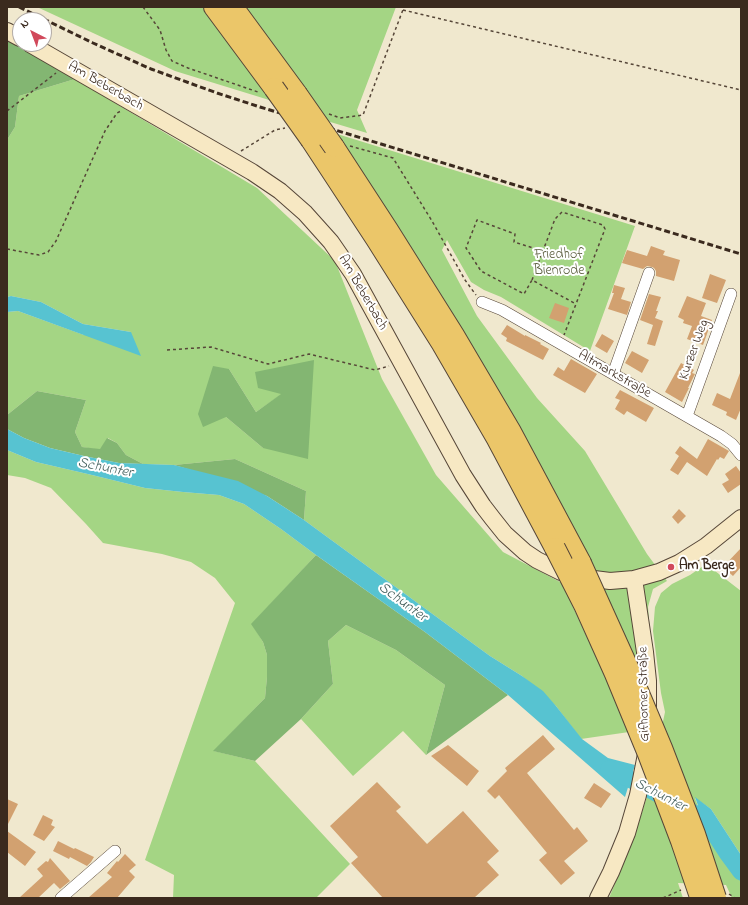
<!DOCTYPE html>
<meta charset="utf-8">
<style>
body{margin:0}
#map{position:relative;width:748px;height:905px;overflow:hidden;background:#f0e8ce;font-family:"Indie Flower",sans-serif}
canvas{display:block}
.frame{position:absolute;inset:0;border:8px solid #3b2a1e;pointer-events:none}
.north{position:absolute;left:12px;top:12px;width:40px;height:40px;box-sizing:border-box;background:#fff;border:1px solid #b1aaa5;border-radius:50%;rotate:318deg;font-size:11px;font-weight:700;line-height:16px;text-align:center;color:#3b2a1e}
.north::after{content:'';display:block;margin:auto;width:14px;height:18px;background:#d1495b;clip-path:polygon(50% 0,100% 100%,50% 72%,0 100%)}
</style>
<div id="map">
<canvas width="748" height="905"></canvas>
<div class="frame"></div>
<div class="north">N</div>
</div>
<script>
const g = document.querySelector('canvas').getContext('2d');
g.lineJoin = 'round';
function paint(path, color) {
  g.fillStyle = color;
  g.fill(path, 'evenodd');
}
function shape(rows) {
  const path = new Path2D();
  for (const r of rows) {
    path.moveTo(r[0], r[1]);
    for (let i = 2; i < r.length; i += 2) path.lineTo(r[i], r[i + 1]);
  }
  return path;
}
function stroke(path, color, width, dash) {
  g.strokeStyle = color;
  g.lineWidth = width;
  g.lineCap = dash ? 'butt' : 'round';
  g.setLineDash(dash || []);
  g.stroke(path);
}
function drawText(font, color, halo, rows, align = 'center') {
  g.font = font + ' "Indie Flower",sans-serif';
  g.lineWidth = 4;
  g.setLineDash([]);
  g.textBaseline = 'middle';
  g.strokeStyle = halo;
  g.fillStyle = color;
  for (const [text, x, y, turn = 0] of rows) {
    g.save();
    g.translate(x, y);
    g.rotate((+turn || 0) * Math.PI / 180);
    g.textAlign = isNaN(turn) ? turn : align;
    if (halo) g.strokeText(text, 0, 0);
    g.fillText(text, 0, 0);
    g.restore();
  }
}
paint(shape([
 [37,7,396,7,357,110,367,133,327,121,266,99,175,71],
 [75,79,257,188,335,261,382,379,436,475,503,552,562,583,598,661,629,732,581,739,556,706,522,676,490,656,304,520,306,491,235,459,174,465,143,464,126,455,117,443,108,438,100,450,82,447,75,432,86,400,37,391,7,415,7,312,18,311,84,335,131,332,83,324,41,302,11,296,7,297,7,140,15,127,19,96],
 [229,369,256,412,282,394,263,448,226,417],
 [334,133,635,226,590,351,501,297,484,290,471,282,447,240,442,250,477,316,537,398,585,451,647,554,667,581,653,589,648,607,654,681,654,702,591,561,518,427,450,309,399,228],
 [7,450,36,462,92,475,145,488,183,492,219,495,244,504,281,529,316,555,252,624,263,642,267,655,267,677,265,698,214,751,255,761,350,864,316,898,173,898,174,875,145,860,235,603,215,578,191,562,162,554,103,543,86,524,51,488,25,478,7,475],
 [706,564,741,591,741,855,711,809,695,798,705,826,712,839,734,873,741,879,741,898,732,898,726,885,678,883,683,898,609,898,634,838,648,793,665,712,661,693,653,631,655,607,661,593,672,584,690,575],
 [346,625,396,650,445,685,426,755,403,731,353,776,301,719,333,684,328,641]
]), '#a4d584');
paint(shape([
 [7,39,75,79,19,96,15,127,7,140],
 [314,360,308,459,263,448,226,417,203,427,198,414,213,366,229,369,256,412,281,394,258,388,255,372],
 [37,391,86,400,75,432,82,447,100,449,107,438,117,443,126,455,143,464,119,463,84,456,50,448,24,438,7,429,7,415],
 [235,459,306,491,304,520,267,496,191,470,174,465],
 [316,555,425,632,508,695,426,755,445,685,396,650,346,625,328,641,333,684,301,719,255,761,213,751,265,698,267,677,267,655,263,642,251,624]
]), '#83b672');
paint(shape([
 [11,296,41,302,83,324,131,332,141,356,18,311,7,312,7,297],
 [7,429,24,438,50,448,84,456,119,463,174,465,238,481,267,496,304,520,490,656,522,676,543,691,556,706,582,739,608,758,635,765,625,797,508,695,425,632,316,555,281,529,244,504,219,495,183,492,145,488,92,475,36,462,7,450],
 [695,797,711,809,741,855,741,879,734,873,712,839,705,826]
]), '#57c3d1');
stroke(shape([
 [609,769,622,775,705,819,727,853,741,872]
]), '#57c3d1', 17);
paint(shape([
 [651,246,665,251,663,255,680,260,674,281,656,276,656,271,654,268,652,267,647,266,643,269,622,263,627,250,647,256],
 [710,274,726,280,717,303,702,298],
 [614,285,625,288,621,299,631,302,627,315,608,309,614,293,612,293],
 [649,294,661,297,656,311,658,311,655,318,663,321,655,346,647,344,653,325,640,320],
 [687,296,706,303,701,316,712,320,703,345,687,339,692,326,683,323,684,320,678,317],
 [555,303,569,308,564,323,549,318],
 [507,325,525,336,525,335,541,343,540,344,549,349,543,360,506,341,507,338,501,334],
 [602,334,614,341,607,353,595,346],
 [632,351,649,360,642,373,625,363],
 [571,359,597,374,585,393,553,375,558,367,564,371],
 [681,363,694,370,692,373,695,374,688,388,689,388,682,402,665,392],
 [740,373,741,373,741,408,736,420,726,415,727,412,712,405,717,393,730,399],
 [620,390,654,408,646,422,627,411,624,415,615,409,620,400,615,398],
 [708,439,729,451,724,459,720,457,718,460,717,459,707,476,687,462,678,475,670,470,679,456,675,453,680,446,697,459],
 [736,466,741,473,741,484,728,493,722,484,729,480,725,474],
 [679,509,686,516,678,524,672,517],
 [741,548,741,567,733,576,723,567],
 [543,735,555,749,527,773,574,830,577,827,588,841,564,861,575,873,561,885,539,860,547,853,499,795,495,799,487,791,507,771,505,768],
 [448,745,479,771,467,786,431,756],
 [377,782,401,807,396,811,427,844,463,811,499,851,487,862,499,875,474,898,383,898,351,863,358,857,330,826],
 [594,783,611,794,601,808,584,798],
 [7,799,18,804,7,826],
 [43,815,53,820,51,825,55,827,44,841,33,835],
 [7,831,36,852,25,866,7,852],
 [58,841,74,849,75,848,94,857,91,862,87,866,70,857,69,859,53,851],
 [125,854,136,865,129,871,135,877,117,898,88,898,112,877,107,873,117,861,118,862],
 [50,858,70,881,60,889,54,883,38,898,19,898,43,876,37,869,46,861,48,862]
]), '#d2a170');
const minor = shape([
 [482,302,502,310,721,436,732,444,741,455],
 [613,374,649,273],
 [687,416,731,294],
 [61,898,115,851]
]);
const secondary = shape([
 [7,31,20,38],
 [30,44,252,172,280,191,305,213,331,242,353,274,463,475,483,506,493,519,505,534,525,552,537,560,561,572,586,578,610,581,634,579,659,572,679,563,706,546,741,518],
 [634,579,645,652,648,681,648,710],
 [598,898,611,872,627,833,638,795,647,749]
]);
const motorway = shape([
 [214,7,274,88],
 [233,7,297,94],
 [311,140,376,239,442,344,497,439,555,548],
 [334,147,388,230,454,335,510,430,581,563]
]);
stroke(minor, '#564638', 12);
stroke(secondary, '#564638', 18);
stroke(motorway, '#564638', 22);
stroke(shape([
 [143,7,160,30,166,50,172,61,188,68,258,92],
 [403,10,741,90],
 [7,111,56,73],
 [329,114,340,118,363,115,404,7],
 [350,146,393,158,432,221,465,280,476,295],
 [241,151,275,130,285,128],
 [7,249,39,255,48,252,56,241,105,131,117,113,121,111],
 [543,251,514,242,515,234,477,220,466,248,481,271,524,294,532,280,576,304],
 [532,280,555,219,562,212,603,225,605,229,564,335],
 [167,350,211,347,268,364,309,354,375,370,389,366],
 [729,894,735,898],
 [663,898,681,890]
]), '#564638', 1.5, [3, 3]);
stroke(minor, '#fff', 11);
stroke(secondary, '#f7e8c3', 16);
stroke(motorway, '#ebc669', 20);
stroke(shape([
 [19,7,93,43,151,69,217,93,260,107,741,254]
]), '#3b2a1e', 3, [6, 3]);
const motorwayBridge = shape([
 [274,88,311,140],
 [297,94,334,147],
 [555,548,584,605,615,674,648,754,681,841,699,894],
 [581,563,628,667,662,748,695,834,716,898]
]);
stroke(motorwayBridge, '#564638', 22, []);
stroke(motorwayBridge, '#ebc669', 20);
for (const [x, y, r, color] of [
 [671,567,4,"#d1495b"]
]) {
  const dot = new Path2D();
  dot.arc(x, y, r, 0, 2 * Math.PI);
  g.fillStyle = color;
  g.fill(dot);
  stroke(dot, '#fff', 1.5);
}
drawText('14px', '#3b2a1e', '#fff', [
 ["Am Beberbach",105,87,30],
 ["Am Beberbach",362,293,60],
 ["Kurzer Weg",695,350,-70],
 ["Altmarkstraße",614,375,30],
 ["Gifhorner Straße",645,694,-91]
]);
drawText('14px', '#5a5d3d', '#fff', [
 ["Friedhof",559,256],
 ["Bienrode",559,272]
]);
drawText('bold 14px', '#3b2a1e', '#fff', [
 ["Am Berge",679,567]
], 'left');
drawText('italic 15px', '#45605d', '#fff', [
 ["Schunter",105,469,11],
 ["Schunter",402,603,36],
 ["Schunter",660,796,27]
]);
</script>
